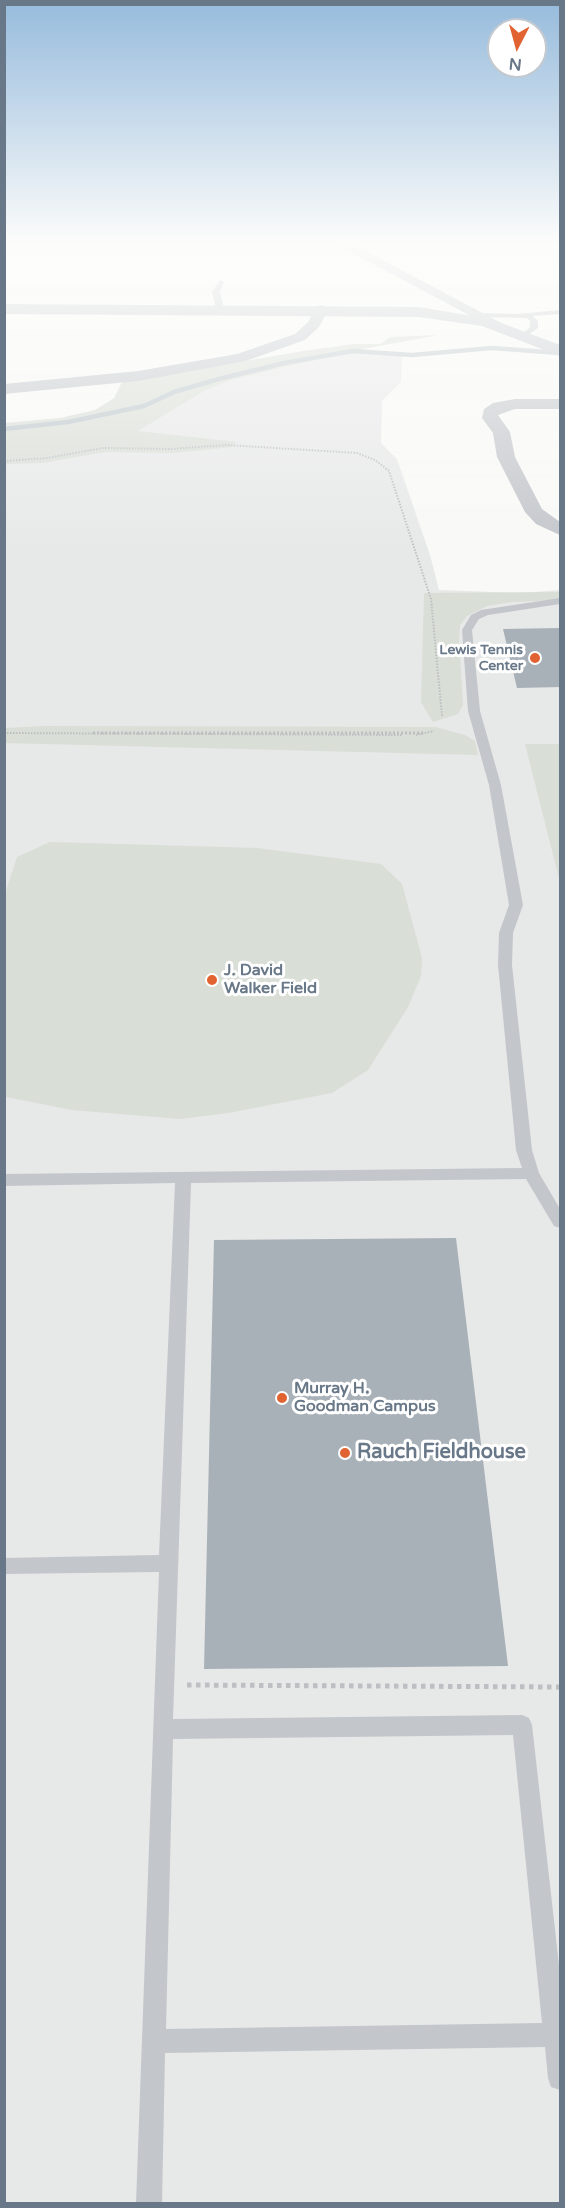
<!DOCTYPE html>
<style>
body{margin:0}
#map{position:relative;width:565px;height:2208px;overflow:hidden;background:#f9f9f7;font-family:"Varela Round",sans-serif}
canvas{display:block}
.frame{position:absolute;inset:0;border:6px solid #697888;pointer-events:none}
.north{position:absolute;left:487px;top:18px;width:60px;height:60px;box-sizing:border-box;background:#fff;border:2px solid #c3c9cf;border-radius:50%;rotate:186deg;font-size:16px;font-weight:700;line-height:24px;text-align:center;color:#697888}
.north::after{content:'';display:block;margin:auto;width:21px;height:27px;background:#e06331;clip-path:polygon(50% 0,100% 100%,50% 72%,0 100%)}
</style>
<div id="map">
<canvas width="565" height="2208"></canvas>
<div class="frame"></div>
<div class="north">N</div>
</div>
<script>
const g = document.querySelector('canvas').getContext('2d');
g.lineJoin = 'round';
function paint(path, color) {
  g.fillStyle = color;
  g.fill(path, 'evenodd');
}
function shape(rows) {
  const path = new Path2D();
  for (const r of rows) {
    path.moveTo(r[0], r[1]);
    for (let i = 2; i < r.length; i += 2) path.lineTo(r[i], r[i + 1]);
  }
  return path;
}
function stroke(path, color, width, dash) {
  g.strokeStyle = color;
  g.lineWidth = width;
  g.lineCap = dash ? 'butt' : 'round';
  g.setLineDash(dash || []);
  g.stroke(path);
}
function drawText(font, color, halo, rows, align = 'center') {
  g.font = font + ' "Varela Round",sans-serif';
  g.lineWidth = 6;
  g.setLineDash([]);
  g.textBaseline = 'middle';
  g.strokeStyle = halo;
  g.fillStyle = color;
  for (const [text, x, y, turn = 0] of rows) {
    g.save();
    g.translate(x, y);
    g.rotate((+turn || 0) * Math.PI / 180);
    g.textAlign = isNaN(turn) ? turn : align;
    if (halo) g.strokeText(text, 0, 0);
    g.fillText(text, 0, 0);
    g.restore();
  }
}
paint(shape([
 [368,350,402,355,401,382,382,401,381,443,397,459,430,555,439,590,520,593,560,590,560,2203,5,2204,5,429,68,422,257,369]
]), '#e7e8e8');
paint(shape([
 [439,335,341,353,227,381,202,392,138,431,236,442,232,447,174,453,105,452,42,463,5,464,4,423,60,418,95,410,114,398,122,382,303,351,354,344,380,344,390,337],
 [560,592,560,600,512,602,487,606,467,616,460,625,459,642,463,705,458,714,433,722,421,702,424,593],
 [43,726,435,727,465,735,475,741,478,755,5,743,5,728],
 [525,744,560,744,560,882],
 [50,842,257,848,381,864,402,884,422,958,421,976,408,1007,368,1070,332,1093,228,1113,180,1119,72,1110,6,1097,5,894,17,857]
]), '#d9ded6');
stroke(shape([
 [4,429,68,422,144,406,174,392,219,379,284,363,353,351,412,355,492,348,560,353]
]), '#bcc6cb', 4.5);
paint(shape([
 [561,628,561,687,517,688,503,629],
 [456,1238,508,1666,204,1669,214,1240]
]), '#a9b1b8');
stroke(shape([
 [4,461,47,458,103,448,171,449,226,445,357,453,375,460,389,471,431,599,442,716],
 [4,733,402,735],
 [416,735,434,731]
]), '#bdbfc2', 2, [1.5, 1.5]);
stroke(shape([
 [93,733,423,733]
]), '#bdbfc2', 3, [2, 2]);
stroke(shape([
 [187,1685,560,1687]
]), '#bdbfc2', 5, [4.5, 4.5]);
paint(shape([
 [220,280,224,282,220,292,224,309,220,311,216,309,212,292,220,280],
 [560,310,560,314,533,316,538,321,538,328,524,338,520,336,530,327,530,321,527,318,480,317,476,315,480,313,517,314,560,310],
 [560,598,560,604,488,615,479,619,472,630,480,711,501,785,523,905,513,933,512,965,532,1150,539,1173,560,1209,560,1228,554,1226,526,1179,191,1183,173,1719,522,1715,529,1718,532,1725,560,1974,560,2090,551,2087,548,2078,545,2047,165,2053,162,2204,136,2204,159,1572,4,1574,4,1558,159,1555,175,1183,4,1186,4,1174,522,1168,516,1150,498,965,499,933,509,905,489,785,468,711,462,630,471,615,481,610,560,598],
 [513,1735,542,2023,166,2029,173,1739,513,1735]
]), '#c3c6cb');
paint(shape([
 [330,241,347,241,507,326,505,329,495,329,330,241],
 [322,305,329,309,319,327,305,340,246,361,138,381,4,394,4,384,138,371,237,354,295,334,308,322,317,306,322,305],
 [515,399,560,399,560,409,515,409,498,415,510,432,515,457,542,509,560,522,560,535,536,524,525,512,497,457,493,433,482,418,484,409,493,403,515,399]
]), '#c3c6cb');
paint(shape([
 [4,304,419,307,491,319,560,345,560,356,482,326,419,317,4,314,4,304]
]), '#c3c6cb');
const sky = g.createLinearGradient(0, 0, 0, 550);
sky.addColorStop(0, '#96bbdc');
sky.addColorStop(0.44, '#fcfcfb');
sky.addColorStop(1, '#fcfcfb00');
g.fillStyle = sky;
g.fillRect(0, 0, 565, 550);
for (const [x, y, r, color] of [
 [535,658,6,"#e06331"],
 [212,980,6,"#e06331"],
 [282,1398,6,"#e06331"],
 [345,1453,6,"#e06331"]
]) {
  const dot = new Path2D();
  dot.arc(x, y, r, 0, 2 * Math.PI);
  g.fillStyle = color;
  g.fill(dot);
  stroke(dot, '#fff', 2);
}
drawText('bold 14px', '#697888', '#fff', [
 ["Lewis Tennis",523,650],
 ["Center",523,666]
], 'right');
drawText('bold 16px', '#697888', '#fff', [
 ["J. David",224,971],
 ["Walker Field",224,989],
 ["Murray H.",294,1389],
 ["Goodman Campus",294,1407]
], 'left');
drawText('bold 20px', '#697888', '#fff', [
 ["Rauch Fieldhouse",357,1453]
], 'left');
</script>
